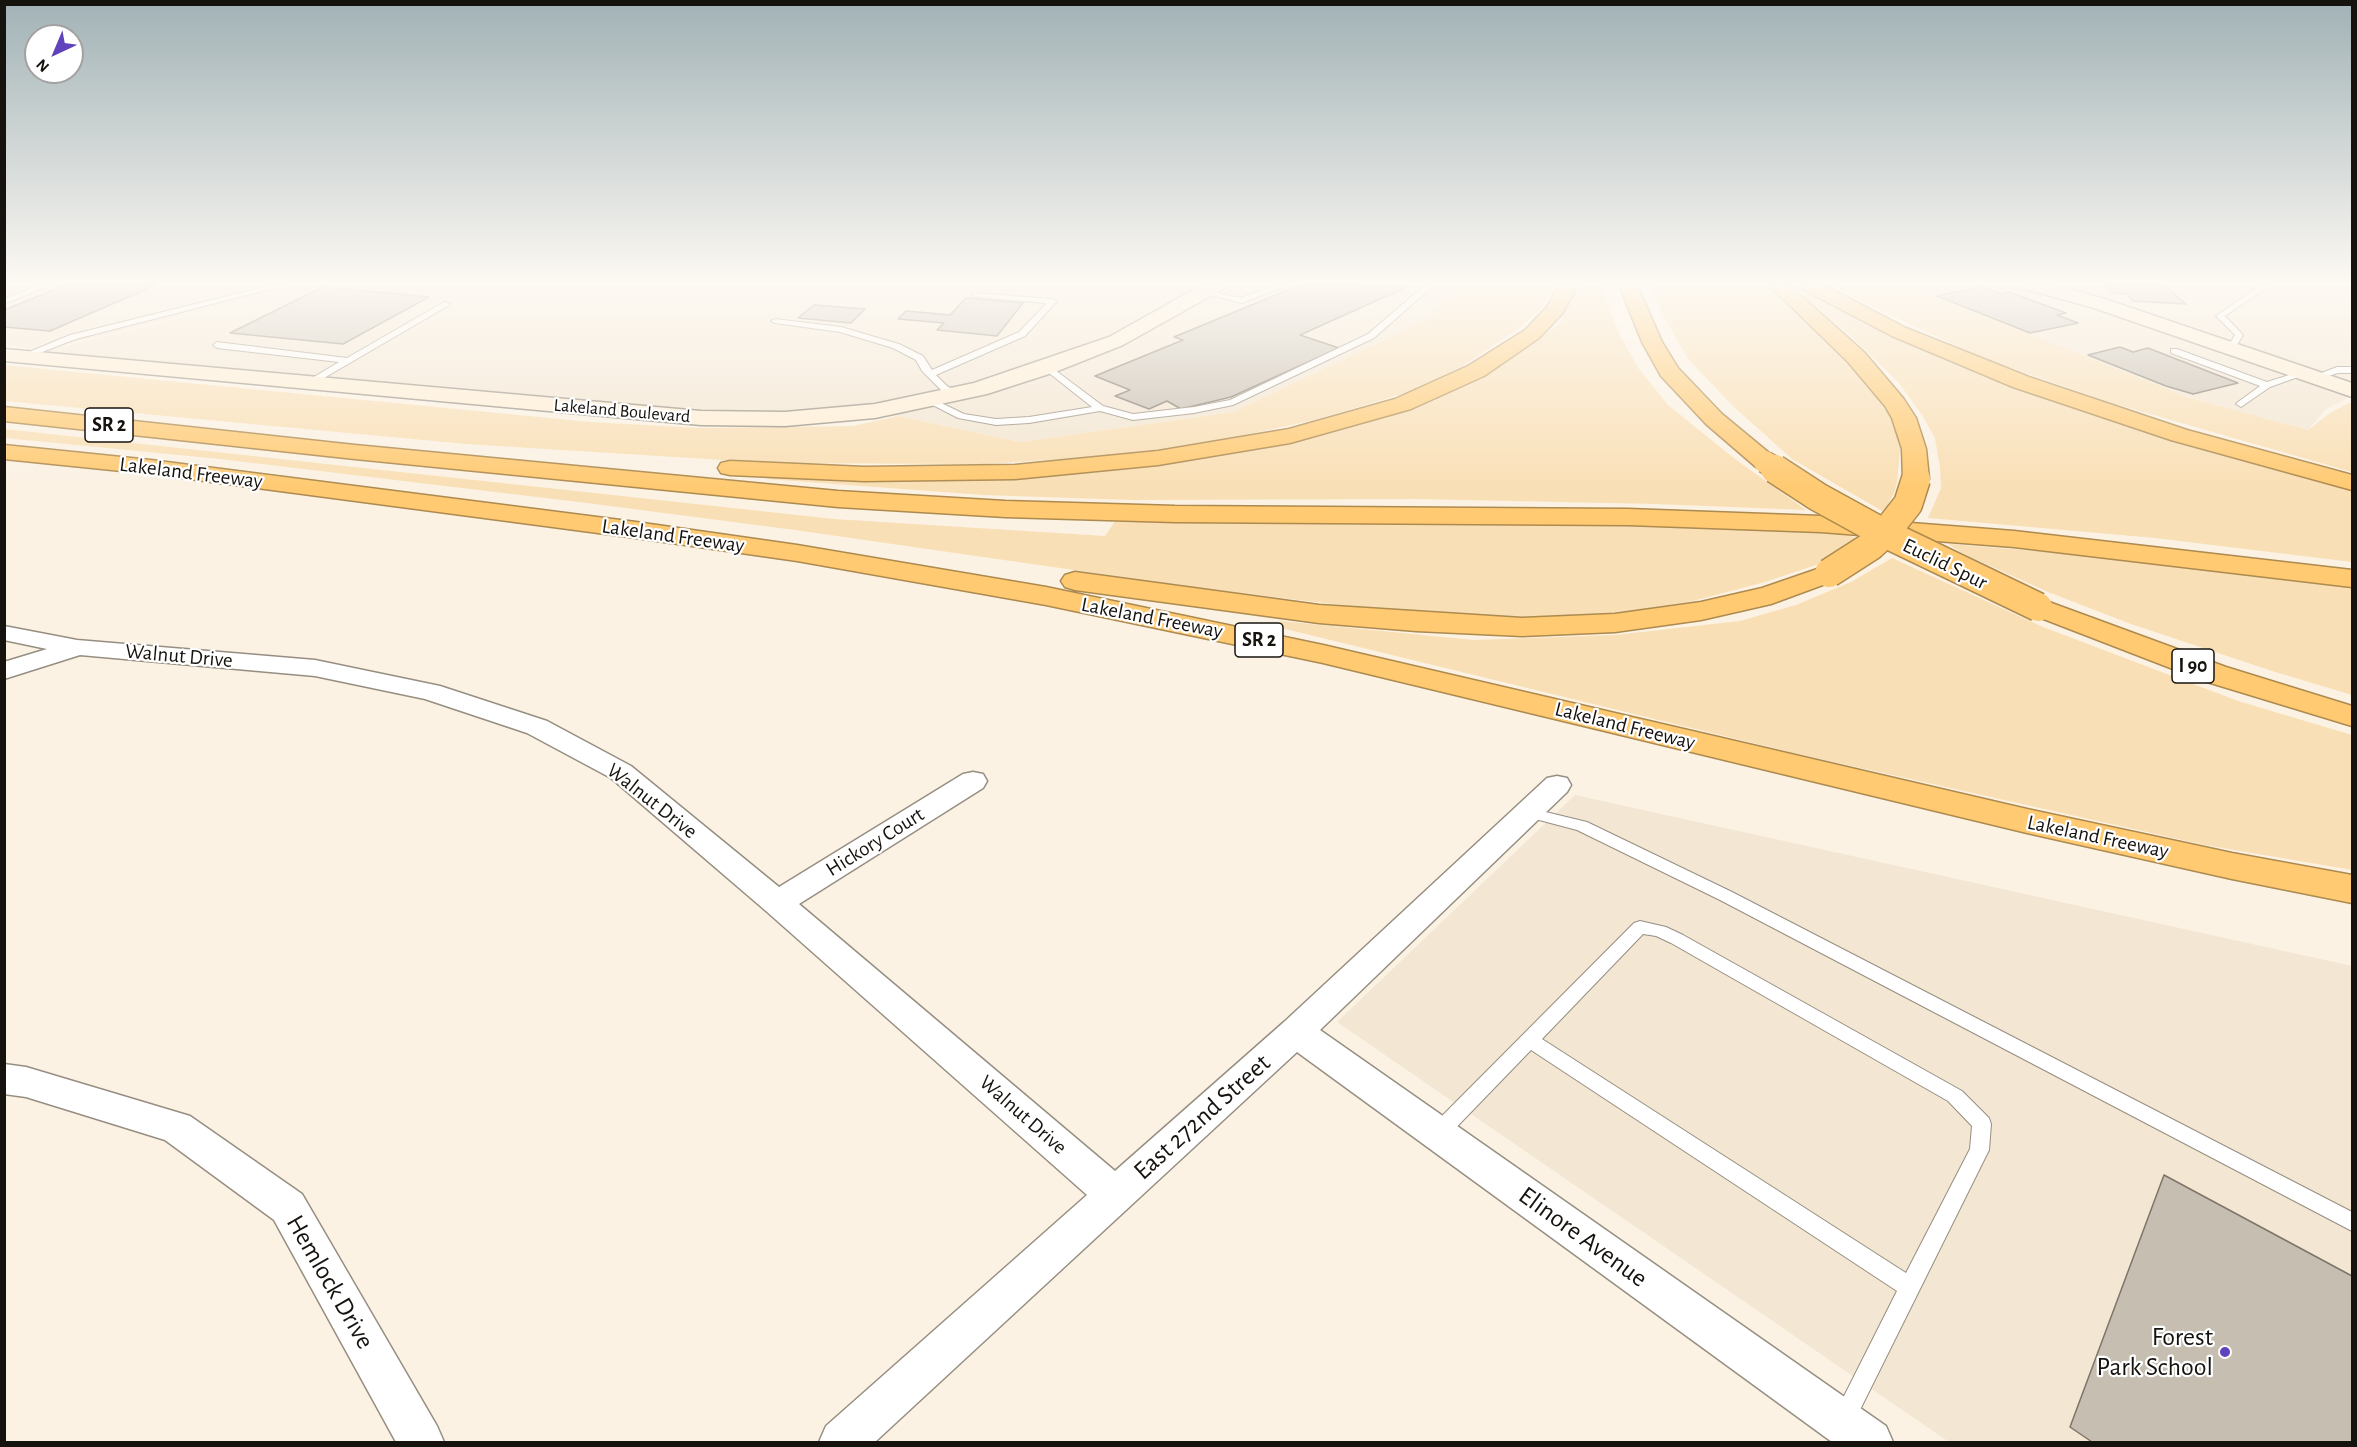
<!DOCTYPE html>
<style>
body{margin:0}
#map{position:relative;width:2357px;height:1447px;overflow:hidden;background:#fbf2e4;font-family:"Alegreya Sans",sans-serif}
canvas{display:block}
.frame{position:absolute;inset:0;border:6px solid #16130f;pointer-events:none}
.north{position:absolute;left:24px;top:24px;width:60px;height:60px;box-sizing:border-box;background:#fff;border:2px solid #a2a19f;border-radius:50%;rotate:224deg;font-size:16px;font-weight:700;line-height:24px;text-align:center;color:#16130f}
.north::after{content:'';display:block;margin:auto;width:21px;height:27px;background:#6043bc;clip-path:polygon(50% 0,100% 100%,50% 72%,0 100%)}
</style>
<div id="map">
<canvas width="2357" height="1447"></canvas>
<div class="frame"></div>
<div class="north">N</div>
</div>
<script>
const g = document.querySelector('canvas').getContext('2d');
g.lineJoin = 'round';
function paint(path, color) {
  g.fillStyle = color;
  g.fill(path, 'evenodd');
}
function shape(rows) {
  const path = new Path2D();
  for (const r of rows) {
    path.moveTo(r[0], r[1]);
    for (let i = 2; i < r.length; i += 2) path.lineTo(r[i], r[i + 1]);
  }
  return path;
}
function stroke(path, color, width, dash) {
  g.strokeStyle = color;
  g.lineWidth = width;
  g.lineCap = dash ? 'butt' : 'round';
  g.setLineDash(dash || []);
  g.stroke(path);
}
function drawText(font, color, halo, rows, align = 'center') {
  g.font = font + ' "Alegreya Sans",sans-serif';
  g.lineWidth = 4.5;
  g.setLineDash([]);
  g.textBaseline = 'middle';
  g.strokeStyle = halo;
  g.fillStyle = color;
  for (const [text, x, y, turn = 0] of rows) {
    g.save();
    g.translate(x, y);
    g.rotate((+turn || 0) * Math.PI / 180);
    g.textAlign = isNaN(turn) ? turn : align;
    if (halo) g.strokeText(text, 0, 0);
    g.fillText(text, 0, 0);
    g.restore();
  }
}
paint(shape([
 [5,285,313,286,1450,285,1449,291,1429,318,1233,412,1021,442,875,411,785,419,21,357,281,293,43,350,5,345],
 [1908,285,2352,285,2352,396,2326,409,2308,430,2187,397],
 [1575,795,2352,966,2352,1442,1949,1442,1337,1022]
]), '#f3e6d2');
paint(shape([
 [1450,285,1555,285,1540,309,1521,327,1460,368,1415,390,1314,420,1245,435,1127,455,984,464,771,463,466,444,5,401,4,365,591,422,699,428,853,426,898,416,1021,442,1233,412,1429,318,1449,291],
 [1578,285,1600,285,1620,336,1639,369,1668,405,1735,459,1806,510,1656,504,1417,499,1131,500,984,495,767,479,769,474,1100,470,1220,456,1310,438,1383,417,1475,380,1505,363,1560,323],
 [1650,285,1766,285,1824,339,1866,382,1896,425,1900,449,1897,482,1894,493,1884,512,1792,459,1734,407,1688,359,1660,310],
 [1832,285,1908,285,2187,397,2308,430,2330,413,2349,403,2352,403,2352,472,2115,404,1980,357,1854,298],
 [1792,286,1799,286,1868,325,1993,379,2063,405,2255,464,2352,490,2352,562,2155,538,1928,518,1941,488,1940,468,1935,438,1922,415,1899,383,1853,338],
 [4,429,834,519,1105,536,1116,520,1609,521,1827,529,1847,534,1859,540,1825,562,1765,582,1693,601,1608,615,1522,618,1383,610,1206,589,795,530,587,503,220,459,5,438],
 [1948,544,2074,554,2352,586,2352,695,2272,671,2131,624,2048,592,1966,555],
 [1892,558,2043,627,2238,701,2352,735,2352,870,2205,845,1794,753,1277,627,1280,621,1474,640,1615,635,1740,621,1796,605,1851,582]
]), '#f9dfb5');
const building = shape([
 [66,285,156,285,50,331,4,327,4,310,66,285],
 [1300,285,1409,286,1300,335,1339,348,1231,397,1181,409,1167,401,1149,409,1115,396,1130,390,1095,376,1183,340,1174,337,1300,285],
 [2105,285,2164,285,2186,304,2133,301,2127,294,2114,293,2105,285],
 [323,287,429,297,343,344,230,333,323,287],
 [1981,287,2001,294,2009,292,2066,313,2057,315,2078,323,2030,333,1937,296,1981,287],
 [966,298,1023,303,997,336,937,330,944,323,898,319,906,311,950,315,966,298],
 [814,305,865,309,851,323,798,318,814,305],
 [2120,347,2133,352,2148,348,2238,383,2193,394,2166,386,2088,355,2120,347],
 [2164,1175,2352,1276,2352,1442,2092,1442,2070,1427,2164,1175]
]);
paint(building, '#c6beb1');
stroke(building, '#7d7569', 1.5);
const lane = shape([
 [39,285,50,285,4,304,4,299,39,285],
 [272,285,286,285,76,339,24,359,17,357,70,335,272,285],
 [1276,285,1287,285,1242,303,1199,292,1203,290,1241,298,1276,285],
 [1425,285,1434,285,1374,338,1233,405,1194,413,1133,420,1100,411,1029,423,996,425,958,418,923,400,931,398,964,414,996,419,1029,417,1092,407,1044,369,1044,365,1047,364,1103,406,1133,414,1194,407,1230,400,1368,334,1425,285],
 [2261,285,2270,285,2225,316,2243,335,2234,350,2228,350,2227,348,2235,335,2216,316,2261,285],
 [974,293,1053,299,1057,301,1025,336,936,375,947,386,958,392,958,396,955,397,941,390,922,371,916,360,893,348,840,332,775,323,771,321,775,319,841,327,899,344,923,356,932,370,1019,332,1047,303,977,297,973,295,974,293],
 [444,302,451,304,312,385,309,384,309,380,339,362,217,348,213,345,217,342,347,358,444,302],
 [2171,349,2177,349,2267,382,2305,370,2309,373,2270,387,2241,407,2236,404,2238,402,2260,386,2171,353,2171,349],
 [2337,367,2352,367,2352,373,2338,373,2315,380,2311,377,2337,367],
 [1529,808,1587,822,1732,892,2352,1212,2352,1231,1720,900,1577,830,1524,816,1522,813,1524,810,1529,808],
 [1640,921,1666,927,1683,935,1962,1091,1989,1118,1991,1124,1989,1150,1986,1156,1852,1426,1844,1429,1836,1426,1833,1418,1897,1291,1531,1050,1445,1139,1438,1141,1431,1139,1429,1133,1431,1127,1634,923,1640,921],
 [1643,934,1656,936,1671,943,1948,1101,1972,1126,1970,1149,1906,1273,1542,1039,1643,934]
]);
const street = shape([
 [4,626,77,640,315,660,440,686,547,721,631,766,779,887,963,774,973,772,983,774,987,781,983,788,799,904,1115,1171,1284,1022,1547,778,1557,776,1567,778,1571,785,1567,792,1320,1030,1886,1426,1893,1442,1832,1442,1297,1052,875,1442,819,1442,826,1426,1087,1195,766,911,611,778,527,733,425,699,315,676,80,655,4,679,4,662,47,649,4,640,4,626],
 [4,1064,26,1067,190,1116,302,1194,437,1426,444,1442,396,1442,274,1220,165,1140,26,1097,4,1094,4,1064]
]);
const secondary = shape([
 [1202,285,1225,285,1223,289,1123,345,1055,372,987,394,875,418,785,426,701,425,4,361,4,349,701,411,785,412,875,404,974,383,1109,337,1202,285],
 [2023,285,2054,285,2105,299,2352,383,2352,397,2091,307,2025,289,2023,285]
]);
const highway = shape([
 [1559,285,1578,285,1562,314,1539,338,1484,376,1411,409,1290,443,1158,465,1015,479,864,481,730,475,721,473,718,468,721,463,730,461,864,467,1015,465,1158,451,1289,429,1395,399,1468,366,1525,330,1547,307,1559,285],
 [1619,285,1637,285,1662,342,1678,368,1722,414,1774,457,1777,462,1774,467,1765,469,1756,467,1706,424,1661,376,1642,342,1619,285],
 [1769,285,1789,285,1864,352,1903,398,1916,418,1926,449,1929,479,1925,484,1916,487,1907,484,1903,479,1902,449,1892,418,1885,406,1848,362,1769,285],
 [1800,285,1824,285,1906,328,2029,377,2187,430,2352,475,2352,490,2171,440,2013,387,1892,336,1802,289,1800,285],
 [4,407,355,445,838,491,1005,501,1175,506,1628,509,1821,516,2014,531,2352,570,2352,587,2014,547,1821,532,1628,525,1175,522,1005,517,838,507,355,459,4,421,4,407],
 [4,445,151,460,636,522,797,545,1046,587,1323,645,2027,809,2232,853,2352,875,2352,903,2232,879,2027,833,1323,663,1046,605,797,561,636,538,151,474,4,459,4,445],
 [1829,565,1839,567,1843,573,1839,579,1771,604,1701,620,1615,632,1522,636,1416,631,1319,623,1075,590,1065,587,1061,581,1065,575,1075,572,1319,605,1522,618,1615,614,1701,602,1762,588,1829,565],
 [2038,598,2226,667,2352,706,2352,726,2204,681,2028,613,2023,607,2028,601,2038,598]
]);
stroke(lane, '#968e81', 2);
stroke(street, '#968e81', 3);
stroke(secondary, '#968e81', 3);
stroke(highway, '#ad8a4f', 3);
paint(lane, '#fff');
paint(street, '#fff');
paint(secondary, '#ffefd5');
paint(highway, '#ffca72');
const highwayBridgeFar1 = shape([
 [1765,462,1778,470]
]);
const highwayBridge = shape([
 [1775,469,1818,497,1878,530,2038,607],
 [1829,573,1871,546,1886,532,1908,504,1916,479]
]);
stroke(highwayBridgeFar1, '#ad8a4f', 24, []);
stroke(highwayBridge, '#ad8a4f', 31, []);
stroke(highwayBridgeFar1, '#ffca72', 22);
stroke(highwayBridge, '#ffca72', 28);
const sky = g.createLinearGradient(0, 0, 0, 488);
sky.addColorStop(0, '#a1b2b6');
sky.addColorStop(0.58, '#fdf9f3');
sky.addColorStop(1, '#fdf9f300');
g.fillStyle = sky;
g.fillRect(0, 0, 2357, 488);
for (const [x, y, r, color] of [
 [2225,1352,6,"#6043bc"]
]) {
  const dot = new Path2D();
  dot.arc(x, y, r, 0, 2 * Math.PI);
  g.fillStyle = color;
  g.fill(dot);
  stroke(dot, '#fff', 2);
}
drawText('18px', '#16130f', '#fff', [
 ["Lakeland Boulevard",622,411,5]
]);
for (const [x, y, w] of [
 [109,425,48],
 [1259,640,48],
 [2193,666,42]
]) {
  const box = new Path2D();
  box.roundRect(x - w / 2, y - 17, w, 34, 4.5);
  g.fillStyle = '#fff';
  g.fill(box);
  stroke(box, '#16130f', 1.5);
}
drawText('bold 20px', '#16130f', null, [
 ["SR 2",109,425],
 ["SR 2",1259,640],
 ["I 90",2193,666]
]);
drawText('21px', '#16130f', '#fff', [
 ["Lakeland Freeway",191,473,7],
 ["Lakeland Freeway",673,536,8],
 ["Euclid Spur",1945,564,26],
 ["Lakeland Freeway",1152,618,11],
 ["Walnut Drive",179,656,5],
 ["Lakeland Freeway",1625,726,14],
 ["Walnut Drive",652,801,38],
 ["Lakeland Freeway",2098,837,12],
 ["Hickory Court",875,842,-32],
 ["Walnut Drive",1023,1115,41]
]);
drawText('26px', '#16130f', '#fff', [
 ["East 272nd Street",1202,1117,-42],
 ["Elinore Avenue",1583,1237,36],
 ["Hemlock Drive",330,1282,60]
]);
drawText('26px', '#16130f', '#fff', [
 ["Forest",2213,1337],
 ["Park School",2213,1367]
], 'right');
</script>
